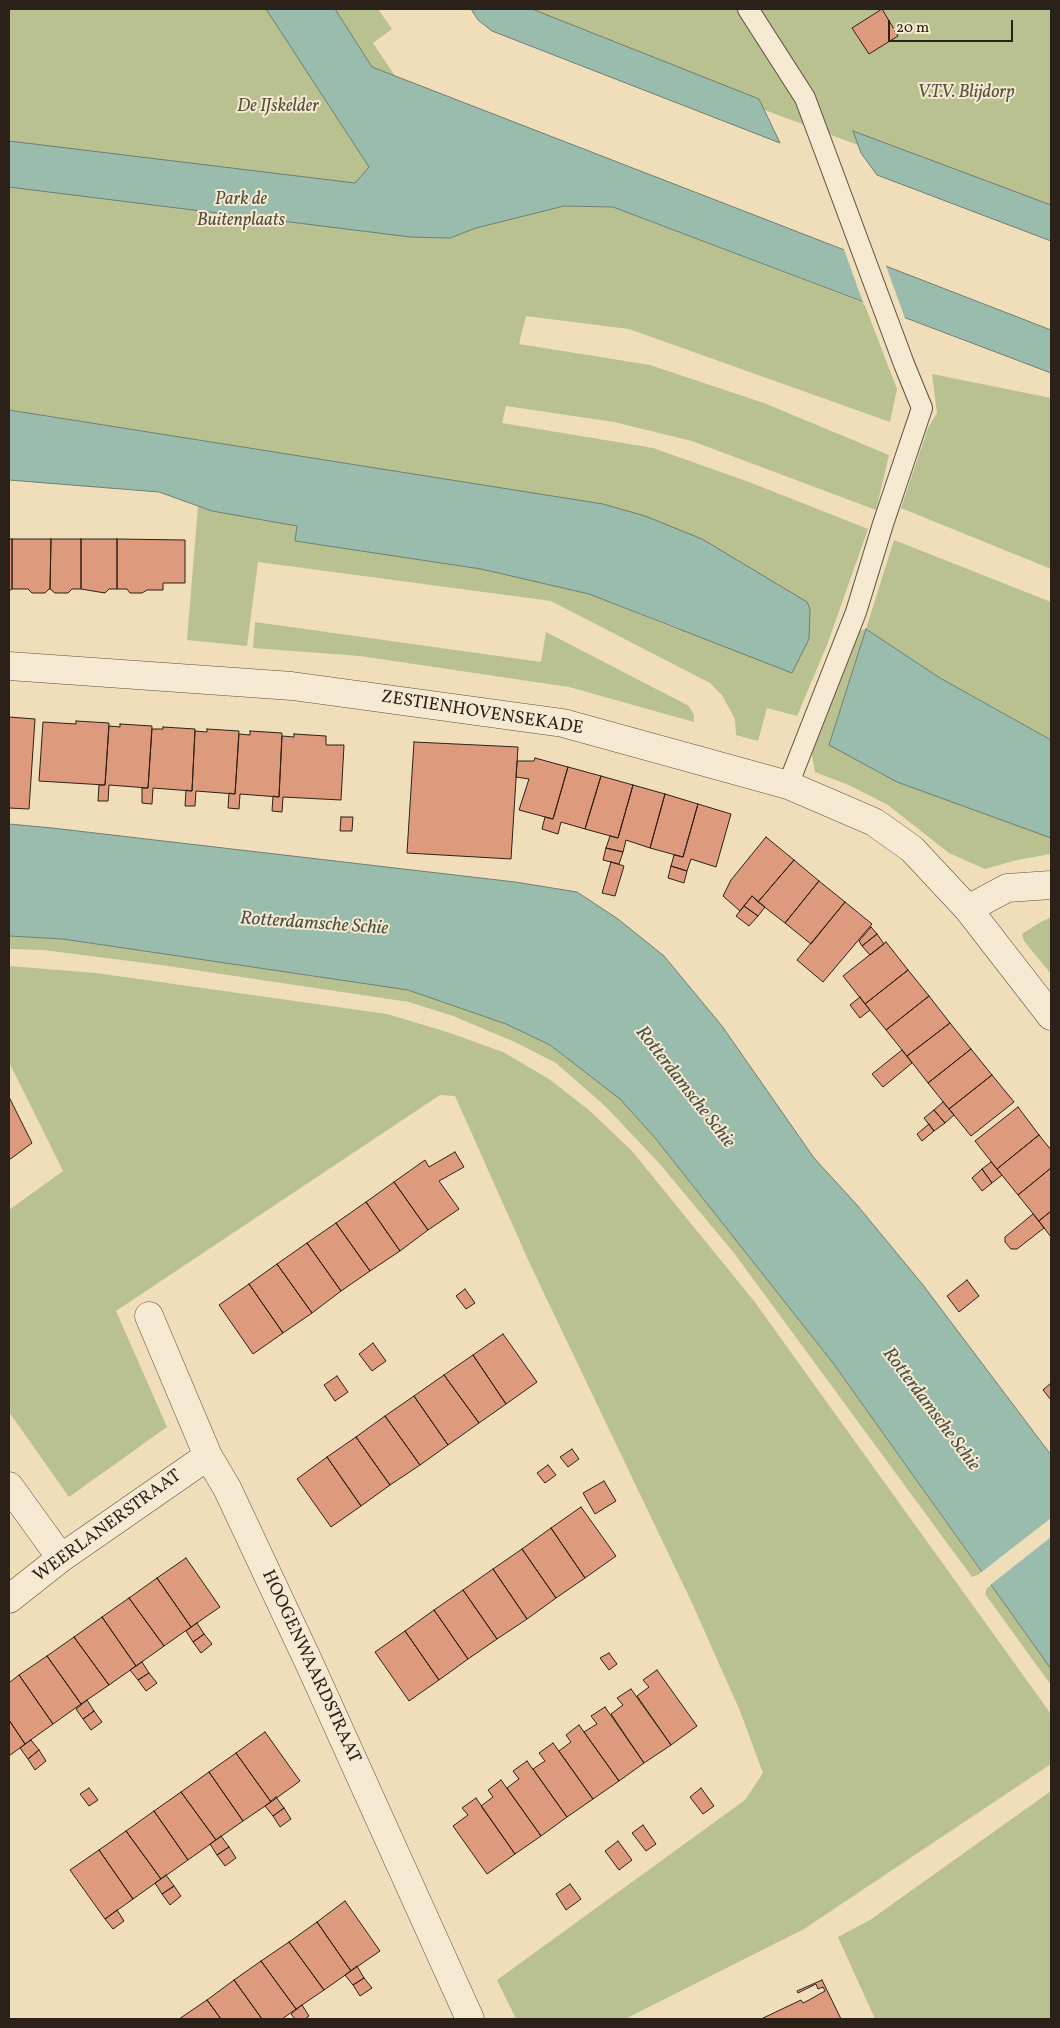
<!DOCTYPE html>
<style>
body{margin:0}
#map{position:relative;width:1060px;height:2028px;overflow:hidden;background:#f0ddb9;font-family:Vollkorn,serif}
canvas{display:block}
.frame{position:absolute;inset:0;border:10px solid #2c2119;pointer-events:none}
.scale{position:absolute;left:888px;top:20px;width:125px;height:22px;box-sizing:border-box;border:2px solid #2c2119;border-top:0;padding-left:6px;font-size:15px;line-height:18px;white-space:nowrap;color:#2c2119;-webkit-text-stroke:4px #f5e9d2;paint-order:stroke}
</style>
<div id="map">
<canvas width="1060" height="2028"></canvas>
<div class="frame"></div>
<div class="scale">20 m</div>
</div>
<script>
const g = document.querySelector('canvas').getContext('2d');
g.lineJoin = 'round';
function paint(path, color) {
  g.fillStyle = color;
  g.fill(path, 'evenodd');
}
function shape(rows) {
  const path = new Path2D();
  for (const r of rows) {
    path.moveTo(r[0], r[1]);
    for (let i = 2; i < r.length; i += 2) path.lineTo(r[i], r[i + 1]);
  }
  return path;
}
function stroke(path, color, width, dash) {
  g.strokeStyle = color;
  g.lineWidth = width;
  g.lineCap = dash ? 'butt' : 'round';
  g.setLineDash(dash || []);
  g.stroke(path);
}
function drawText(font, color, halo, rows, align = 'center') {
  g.font = font + ' Vollkorn,serif';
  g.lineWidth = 4;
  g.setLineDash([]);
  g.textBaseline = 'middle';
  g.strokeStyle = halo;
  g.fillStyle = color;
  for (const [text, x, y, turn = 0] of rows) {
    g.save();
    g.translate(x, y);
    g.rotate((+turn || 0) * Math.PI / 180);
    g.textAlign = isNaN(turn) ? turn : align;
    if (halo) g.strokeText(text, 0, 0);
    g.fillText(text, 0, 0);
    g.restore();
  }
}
paint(shape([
 [9,9,378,9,392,29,373,43,493,223,564,206,613,207,864,303,897,389,890,422,629,329,526,316,519,344,650,365,764,403,889,455,876,510,692,441,614,422,506,406,502,423,653,448,749,482,868,529,827,645,797,716,767,708,758,741,736,735,735,719,722,695,710,683,551,601,258,562,247,646,187,640,198,506,212,511,297,526,295,541,481,569,589,594,679,630,603,504,9,410],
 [496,9,1051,9,1051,216,927,171],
 [932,374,1051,398,1051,569,901,508,928,428,937,413],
 [894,540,1051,602,1051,740,940,678,866,629,829,745,1051,838,1051,854,1017,860,985,869,949,853,888,805,851,786,815,772,809,739,854,632,866,629],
 [255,622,541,662,546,632,689,706,694,715,694,722,569,687,360,656,253,648],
 [1051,917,1051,974,1024,941,1022,934,1039,923],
 [9,936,63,939,408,990,506,1024,550,1045,620,1099,656,1139,833,1363,982,1573,972,1577,734,1253,659,1163,605,1106,556,1063,515,1042,453,1016,409,1002,161,965,43,950,9,949],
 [9,966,96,973,387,1014,447,1032,503,1052,549,1079,590,1111,632,1151,754,1301,1051,1714,1051,1764,804,1929,625,2019,516,2019,497,1980,745,1800,763,1773,740,1711,692,1603,530,1264,455,1096,440,1095,116,1311,167,1427,69,1497,9,1412,9,1210,63,1171,9,1062],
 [991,1585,1051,1669,1051,1685,985,1594,987,1588],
 [1051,1791,1051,2019,875,2019,838,1937,870,1920]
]), '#b9c190');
const water = shape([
 [266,9,335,9,372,67,1051,330,1051,373,613,207,564,206,476,228,450,238,410,237,9,187,9,141,355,183,369,167,266,9],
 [471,9,532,9,759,99,780,143,492,31,478,20,471,9],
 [853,131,1051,205,1051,241,877,175,861,153,853,131],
 [9,410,603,504,645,516,702,539,807,602,810,609,809,639,792,673,589,594,481,569,295,541,297,526,212,511,159,492,9,480,9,410],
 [866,629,940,678,1051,740,1051,838,897,782,829,745,866,629],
 [9,824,52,828,515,882,577,892,618,919,664,956,722,1026,814,1158,857,1205,923,1285,1051,1455,1051,1669,833,1363,656,1139,620,1099,550,1045,506,1024,408,990,63,939,9,936,9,824]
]);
paint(water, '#9abcad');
stroke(water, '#6e7e72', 1);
paint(shape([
 [843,247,885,263,906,321,864,305],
 [1051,1518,1051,1537,989,1586,979,1574]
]), '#f0ddb9');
const building = shape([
 [882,9,898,36,869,54,852,28,882,9],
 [9,539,12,539,12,589,9,591,9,539],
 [12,539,51,539,50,589,49,589,45,593,32,593,28,589,12,589,12,539],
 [51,539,81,539,81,589,72,589,68,593,55,593,50,589,51,539],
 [81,539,117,539,117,589,109,589,105,593,81,589,81,539],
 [117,539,185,540,185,583,163,583,163,590,147,590,142,593,130,593,127,589,117,589,117,539],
 [9,717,35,719,29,809,9,808,9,717],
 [76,721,109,723,105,785,39,781,43,722,76,724,76,721],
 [120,724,152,726,148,788,109,785,108,801,98,801,99,785,105,785,109,726,120,727,120,724],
 [163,727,195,729,192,791,153,788,152,804,142,803,142,788,148,788,152,729,163,729,163,727],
 [207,729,239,731,235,794,196,791,195,806,185,806,186,790,192,791,195,731,207,732,207,729],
 [250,731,282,733,279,797,240,794,239,809,228,808,229,793,235,794,239,734,250,735,250,731],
 [294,734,326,736,326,745,344,745,341,800,283,797,282,812,272,811,273,796,279,797,282,736,294,737,294,734],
 [414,742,518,747,511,859,407,853,414,742],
 [535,758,568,767,553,819,519,810,529,779,516,777,517,761,534,761,535,758],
 [568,767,601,776,585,829,561,822,558,834,542,829,545,817,553,819,568,767],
 [601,776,633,785,618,838,585,829,601,776],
 [633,785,665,794,650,848,626,840,623,852,606,848,610,836,618,838,633,785],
 [665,794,698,804,683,857,650,848,665,794],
 [698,804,731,814,716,867,691,859,687,871,671,866,674,855,683,857,698,804],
 [341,817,353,817,352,831,340,831,341,817],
 [766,837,794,860,758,902,752,896,740,911,723,896,731,880,766,837],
 [606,848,623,852,619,864,603,860,606,848],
 [794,860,819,881,785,923,758,902,794,860],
 [611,862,624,866,615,896,602,893,611,862],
 [671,866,687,871,684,883,668,878,671,866],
 [819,881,845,902,811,944,785,923,819,881],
 [752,896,765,907,758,916,744,906,752,896],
 [845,902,872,924,823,982,797,960,845,902],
 [744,906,758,916,749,926,736,916,744,906],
 [871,927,877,934,862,946,859,941,871,927],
 [877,934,884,944,870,955,862,946,877,934],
 [886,942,908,970,865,1004,843,976,886,942],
 [908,970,929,996,886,1030,865,1004,908,970],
 [929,996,950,1023,907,1056,886,1030,929,996],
 [860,997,870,1010,860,1018,850,1005,860,997],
 [950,1023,971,1049,928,1083,907,1056,950,1023],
 [971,1049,992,1075,949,1109,928,1083,971,1049],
 [902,1050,912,1063,883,1087,872,1074,902,1050],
 [992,1075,1014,1102,971,1136,949,1109,992,1075],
 [9,1097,32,1143,9,1160,9,1097],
 [943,1102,954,1115,945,1123,934,1110,943,1102],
 [1018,1107,1039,1135,997,1169,975,1141,1018,1107],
 [934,1110,945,1123,934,1131,924,1118,934,1110],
 [929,1124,934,1131,922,1141,917,1134,929,1124],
 [1039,1135,1051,1150,1051,1168,1018,1195,997,1169,1039,1135],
 [455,1152,464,1167,439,1181,459,1209,428,1230,394,1182,425,1160,429,1167,455,1152],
 [991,1162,1002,1175,992,1183,982,1169,991,1162],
 [1051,1168,1051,1211,1039,1221,1018,1195,1051,1168],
 [982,1169,992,1183,982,1191,972,1178,982,1169],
 [394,1182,428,1230,400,1251,366,1202,394,1182],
 [366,1202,400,1251,370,1271,336,1223,366,1202],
 [1051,1211,1051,1237,1039,1221,1051,1211],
 [1033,1214,1044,1228,1017,1249,1011,1249,1005,1242,1005,1237,1033,1214],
 [336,1223,370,1271,341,1291,307,1243,336,1223],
 [307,1243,341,1291,312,1313,277,1264,307,1243],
 [277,1264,312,1313,283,1333,249,1284,277,1264],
 [967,1280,979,1296,959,1312,947,1296,967,1280],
 [249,1284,283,1333,253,1354,219,1305,249,1284],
 [465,1289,475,1303,466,1309,456,1296,465,1289],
 [503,1334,537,1382,506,1404,473,1355,503,1334],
 [373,1343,386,1361,372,1371,359,1354,373,1343],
 [473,1355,506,1404,479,1423,444,1375,473,1355],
 [444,1375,479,1423,448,1445,414,1396,444,1375],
 [337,1376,348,1392,335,1401,324,1385,337,1376],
 [1051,1383,1051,1400,1043,1390,1051,1383],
 [414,1396,448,1445,420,1465,385,1416,414,1396],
 [385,1416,420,1465,390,1485,356,1437,385,1416],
 [356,1437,390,1485,361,1506,327,1457,356,1437],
 [572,1449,579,1459,568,1467,560,1457,572,1449],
 [327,1457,361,1506,331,1527,297,1479,327,1457],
 [548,1465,556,1475,545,1483,537,1473,548,1465],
 [604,1481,616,1501,595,1514,583,1493,604,1481],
 [581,1507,616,1556,585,1578,551,1528,581,1507],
 [551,1528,585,1578,556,1598,522,1549,551,1528],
 [522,1549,556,1598,527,1619,493,1569,522,1549],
 [186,1558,220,1607,191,1627,157,1578,186,1558],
 [493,1569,527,1619,497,1639,463,1590,493,1569],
 [157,1578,191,1627,164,1646,129,1598,157,1578],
 [463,1590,497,1639,468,1659,434,1610,463,1590],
 [129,1598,164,1646,136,1666,102,1617,129,1598],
 [434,1610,468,1659,439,1680,405,1631,434,1610],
 [102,1617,136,1666,109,1685,74,1637,102,1617],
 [197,1623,204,1634,193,1642,186,1631,197,1623],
 [405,1631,439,1680,409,1701,375,1652,405,1631],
 [204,1634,212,1644,201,1653,193,1642,204,1634],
 [74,1637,109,1685,81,1704,47,1656,74,1637],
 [609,1653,617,1664,609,1670,600,1658,609,1653],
 [47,1656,81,1704,53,1724,19,1675,47,1656],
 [142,1662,149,1673,138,1680,130,1670,142,1662],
 [657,1670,697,1726,671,1745,637,1696,649,1687,643,1680,657,1670],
 [149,1673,157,1683,146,1691,138,1680,149,1673],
 [19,1675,53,1724,25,1744,9,1720,9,1683,19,1675],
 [631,1689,671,1745,644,1763,611,1714,623,1705,617,1698,631,1689],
 [87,1700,94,1711,83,1719,76,1709,87,1700],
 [605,1707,644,1763,619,1781,584,1732,597,1724,591,1716,605,1707],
 [94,1711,102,1722,91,1730,83,1719,94,1711],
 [9,1720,25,1744,9,1756,9,1720],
 [579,1725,619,1781,593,1799,559,1751,571,1742,566,1735,579,1725],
 [265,1732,300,1781,271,1802,236,1753,265,1732],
 [31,1740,39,1750,28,1759,20,1748,31,1740],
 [553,1743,593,1799,567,1817,533,1769,545,1761,539,1753,553,1743],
 [39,1750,46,1761,35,1770,28,1759,39,1750],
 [236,1753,271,1802,243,1821,209,1772,236,1753],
 [527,1761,567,1817,541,1836,507,1788,519,1779,513,1771,527,1761],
 [209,1772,243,1821,216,1840,181,1792,209,1772],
 [501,1780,541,1836,515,1854,481,1806,493,1797,488,1790,501,1780],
 [89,1788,98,1800,89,1806,80,1794,89,1788],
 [701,1788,714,1806,703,1814,690,1797,701,1788],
 [181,1792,216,1840,188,1860,154,1811,181,1792],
 [276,1797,284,1808,273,1816,265,1806,276,1797],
 [476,1798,515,1854,487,1874,453,1826,468,1815,462,1808,476,1798],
 [284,1808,291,1819,280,1827,273,1816,284,1808],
 [154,1811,188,1860,161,1879,126,1831,154,1811],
 [643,1825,656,1844,646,1851,632,1833,643,1825],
 [126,1831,161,1879,133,1899,99,1850,126,1831],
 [221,1836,229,1847,217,1855,210,1844,221,1836],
 [618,1841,632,1860,619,1870,605,1851,618,1841],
 [229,1847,236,1858,225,1866,217,1855,229,1847],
 [99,1850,133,1899,105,1919,70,1870,99,1850],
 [166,1875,174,1886,162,1894,155,1883,166,1875],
 [570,1884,581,1899,566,1910,556,1894,570,1884],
 [174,1886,181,1896,170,1905,162,1894,174,1886],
 [345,1901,380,1951,351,1971,317,1922,345,1901],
 [117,1910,124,1921,113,1929,105,1919,117,1910],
 [317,1922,351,1971,324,1990,289,1942,317,1922],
 [289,1942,324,1990,296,2009,261,1961,289,1942],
 [261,1961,296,2009,282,2019,262,2019,234,1980,261,1961],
 [357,1966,364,1978,353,1985,345,1975,357,1966],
 [364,1978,372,1988,360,1996,353,1985,364,1978],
 [234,1980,262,2019,221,2019,207,2000,234,1980],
 [822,1980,841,2019,761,2019,801,2000,803,2003,809,2000,825,1991,823,1987,818,1989,816,1984,798,1993,797,1991,822,1980],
 [207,2000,221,2019,179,2019,207,2000],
 [302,2005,309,2016,305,2019,295,2019,291,2014,302,2005]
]);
paint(building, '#de9a7c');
stroke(building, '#2c2119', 1);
const service = shape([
 [748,9,805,98,904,364,922,408,883,524,856,612,788,785]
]);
const minor = shape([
 [9,666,292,686,563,723,788,785,874,822,912,849,968,909,1051,1016],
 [968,909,1007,888,1051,885],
 [149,1316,208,1456,227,1488,311,1667,470,2019],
 [9,1486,61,1558],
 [9,1599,61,1558,208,1456]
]);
stroke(service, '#5d5041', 22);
stroke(minor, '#5d5041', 29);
stroke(service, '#f5e9d2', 20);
stroke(minor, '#f5e9d2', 28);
drawText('italic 18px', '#56513d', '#f5e9d2', [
 ["V.T.V. Blijdorp",966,94],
 ["De IJskelder",278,108],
 ["Park de",241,201],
 ["Buitenplaats",241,222]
]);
drawText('18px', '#2c2119', '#f5e9d2', [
 ["ZESTIENHOVENSEKADE",482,714,9],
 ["WEERLANERSTRAAT",108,1527,-36],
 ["HOOGENWAARDSTRAAT",310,1667,65]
]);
drawText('italic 19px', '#4d5045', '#f5e9d2', [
 ["Rotterdamsche Schie",314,925,4],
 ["Rotterdamsche Schie",684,1088,52],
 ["Rotterdamsche Schie",930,1410,53]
]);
</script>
